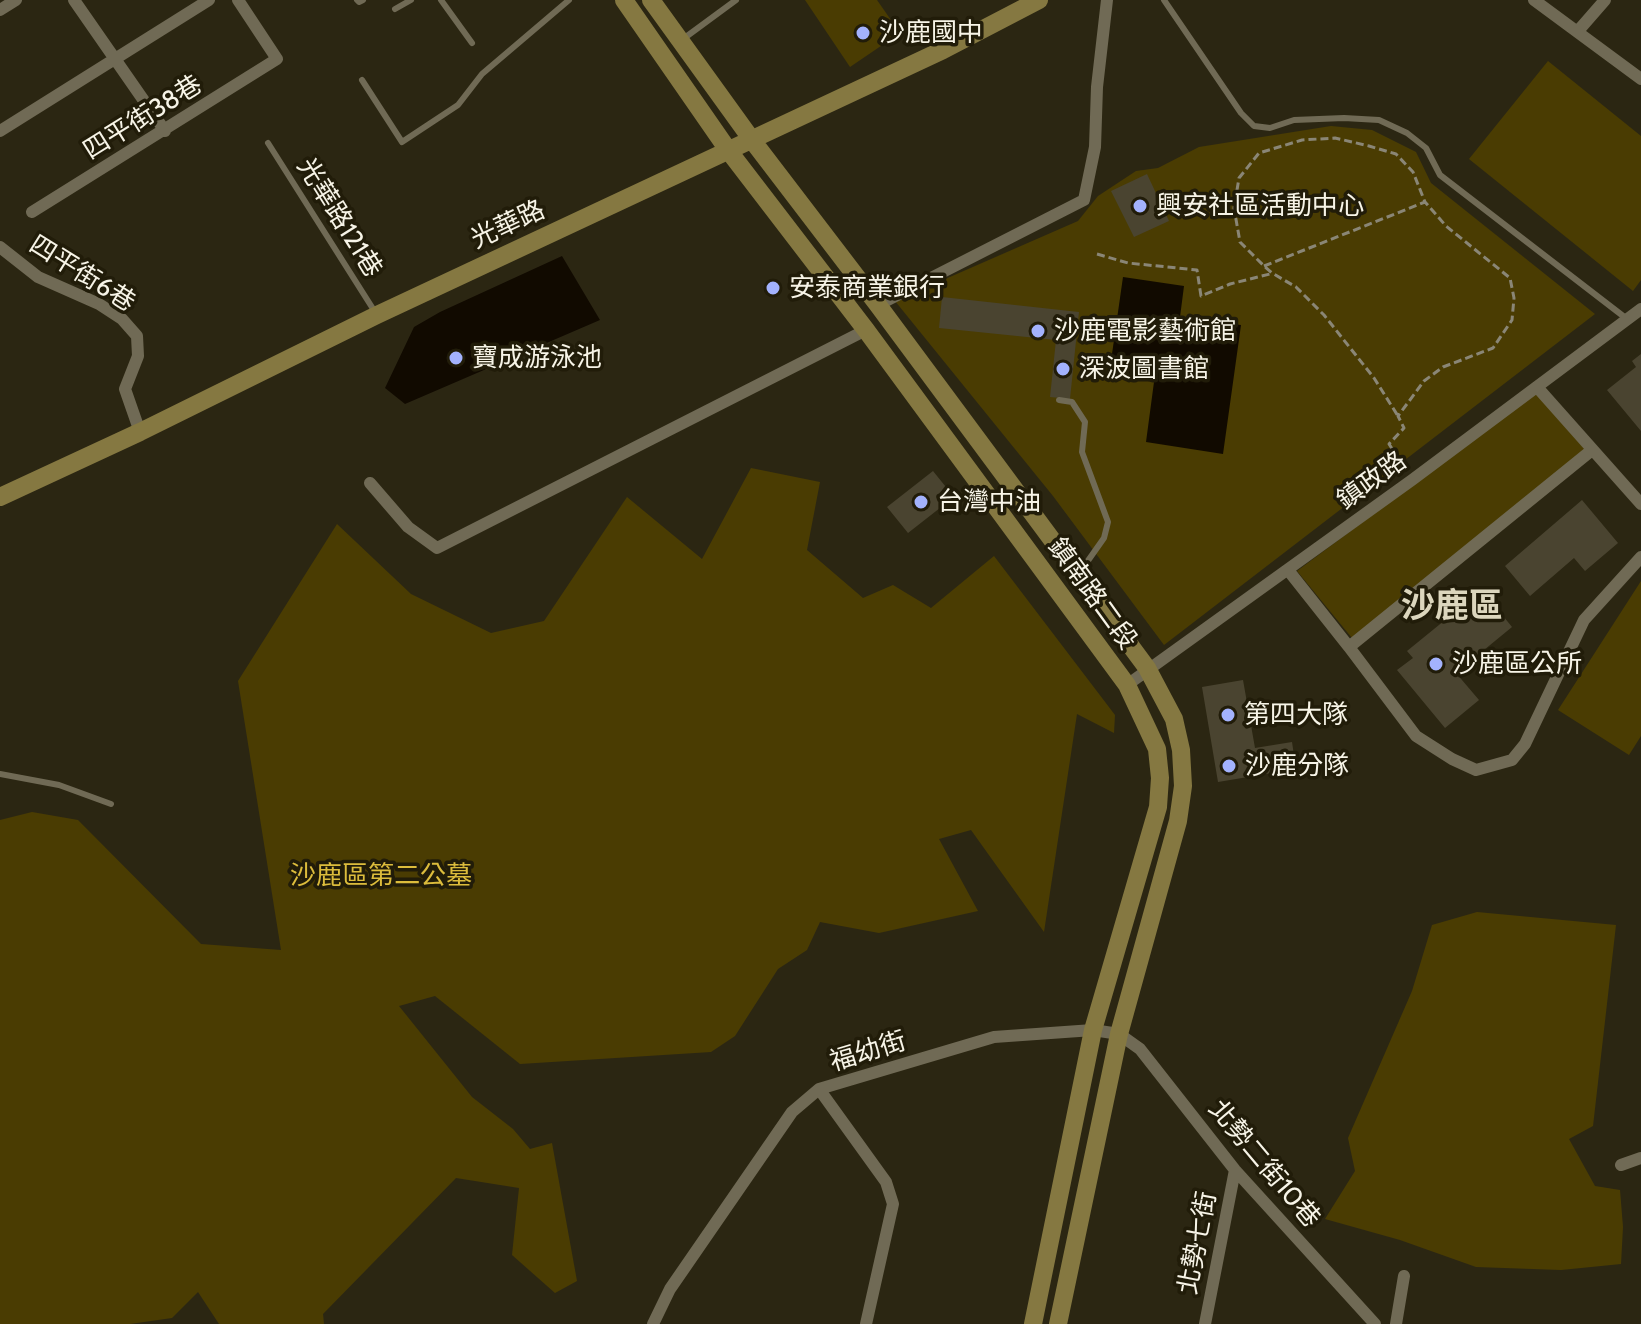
<!DOCTYPE html>
<meta charset="utf-8">
<style>
body{margin:0}
canvas{display:block;background:#2b2612}
</style>
<canvas width="1641" height="1324"></canvas>
<script>
const g = document.querySelector('canvas').getContext('2d');
g.lineJoin = 'round';
function paint(path, color) {
  g.fillStyle = color;
  g.fill(path, 'evenodd');
}
function shape(rows) {
  const path = new Path2D();
  for (const r of rows) {
    path.moveTo(r[0], r[1]);
    for (let i = 2; i < r.length; i += 2) path.lineTo(r[i], r[i + 1]);
  }
  return path;
}
function stroke(path, color, width, dash) {
  g.strokeStyle = color;
  g.lineWidth = width;
  g.lineCap = dash ? 'butt' : 'round';
  g.setLineDash(dash || []);
  g.stroke(path);
}
function drawText(font, color, halo, rows, align = 'center') {
  g.font = font + ' Cabin,"Noto Sans TC",sans-serif';
  g.lineWidth = 7;
  g.setLineDash([]);
  g.textBaseline = 'middle';
  g.strokeStyle = halo;
  g.fillStyle = color;
  for (const [text, x, y, turn = 0] of rows) {
    g.save();
    g.translate(x, y);
    g.rotate((+turn || 0) * Math.PI / 180);
    g.textAlign = isNaN(turn) ? turn : align;
    if (halo) g.strokeText(text, 0, 0);
    g.fillText(text, 0, 0);
    g.restore();
  }
}
paint(shape([
 [805,0,877,0,900,33,850,67],
 [1548,61,1641,136,1641,280,1633,291,1469,159],
 [1331,126,1372,130,1416,152,1431,183,1595,314,1164,645,1053,496,895,301,1078,221,1098,196,1136,171,1158,168,1199,147],
 [1536,393,1585,449,1352,638,1297,571],
 [751,468,820,482,807,550,863,598,893,585,931,608,994,556,1115,715,1114,733,1077,714,1044,932,971,830,939,839,978,911,879,933,820,922,807,950,778,969,735,1036,711,1052,520,1064,435,996,399,1006,472,1097,513,1129,530,1149,552,1143,577,1281,555,1293,512,1255,519,1188,456,1178,323,1314,324,1324,219,1324,198,1292,172,1318,130,1324,0,1324,0,820,32,812,78,820,201,944,281,950,238,681,337,524,411,594,491,633,544,621,627,497,702,559],
 [1641,581,1641,736,1629,755,1558,710],
 [1477,912,1616,925,1593,1126,1569,1139,1595,1186,1620,1190,1623,1227,1621,1264,1561,1270,1476,1267,1400,1240,1325,1219,1355,1171,1348,1138,1412,991,1432,925]
]), '#4a3c02');
paint(shape([
 [562,256,600,320,405,404,385,388,414,327,440,312],
 [1123,277,1184,286,1180,317,1241,325,1223,454,1146,442,1154,382,1109,375]
]), '#110a00');
paint(shape([
 [1147,174,1169,221,1134,237,1111,191],
 [942,297,1079,312,1070,399,1050,397,1056,340,939,328],
 [1641,354,1641,431,1607,390,1636,367,1632,361],
 [933,471,954,497,908,533,887,507],
 [1582,500,1618,543,1585,571,1574,558,1530,596,1505,566],
 [1482,590,1512,627,1456,673,1479,700,1445,728,1397,670,1413,658,1407,651],
 [1243,680,1255,748,1292,742,1296,769,1218,782,1202,687]
]), '#4a4430');
stroke(shape([
 [1097,254,1128,263,1197,270,1201,296,1230,284,1270,274],
 [1264,266,1425,202,1413,172,1396,154,1369,146,1335,138,1302,140,1259,153,1239,178,1234,208,1240,242,1264,266,1272,273,1296,287,1324,315,1374,378,1398,416],
 [1405,469,1389,444,1404,428,1398,416,1424,381,1443,367,1493,348,1512,320,1514,298,1510,278,1446,226,1425,202]
]), '#8a8676', 3, [8, 4]);
stroke(shape([
 [357,0,359,2,363,0],
 [441,0,472,43],
 [1164,0,1241,113,1254,126,1270,128,1294,120,1344,118,1379,120,1407,133,1426,148,1440,175,1627,319],
 [395,9,411,0],
 [683,39,736,0],
 [362,80,402,142,458,105,482,74,569,0],
 [268,143,375,312],
 [1059,400,1072,402,1085,422,1082,452,1108,522,1104,538,1080,572],
 [0,774,59,785,111,804]
]), '#706a55', 6);
stroke(shape([
 [74,0,165,131],
 [1534,0,1641,79],
 [0,10,16,0],
 [1578,31,1605,0],
 [0,131,209,0],
 [32,212,277,59,238,0],
 [0,247,38,277,99,304,122,319,137,336,138,356,125,389,140,432],
 [878,305,1084,200,1095,147,1097,87,1107,0],
 [1537,387,1641,504],
 [1592,450,1349,647,1416,736,1452,759,1476,770,1512,760,1525,744,1584,620,1641,557],
 [370,483,408,527,437,548,866,330],
 [1288,570,1349,647],
 [1127,685,1412,480,1641,309],
 [819,1089,886,1182,893,1204,866,1324],
 [1621,1165,1641,1158],
 [653,1324,670,1289,792,1112,819,1089,994,1037,1093,1030,1119,1034,1140,1049,1235,1170,1375,1324],
 [1205,1324,1235,1170],
 [1396,1324,1404,1276]
]), '#706a55', 12);
stroke(shape([
 [624,0,728,150,866,330,1127,685,1157,749,1160,778,1158,807,1093,1030,1033,1324],
 [651,0,752,140,878,305,1147,668,1174,719,1181,750,1183,786,1178,821,1119,1034,1058,1324],
 [0,497,140,432,377,315,943,50,1039,0]
]), '#857841', 18);
for (const [x, y, r, color] of [
 [863,33,8,"#a3b2fd"],
 [1140,206,8,"#a3b2fd"],
 [773,288,8,"#a3b2fd"],
 [1038,331,8,"#a3b2fd"],
 [456,358,8,"#a3b2fd"],
 [1063,369,8,"#a3b2fd"],
 [921,502,8,"#a3b2fd"],
 [1436,664,8,"#a3b2fd"],
 [1228,715,8,"#a3b2fd"],
 [1229,766,8,"#a3b2fd"]
]) {
  const dot = new Path2D();
  dot.arc(x, y, r, 0, 2 * Math.PI);
  g.fillStyle = color;
  g.fill(dot);
  stroke(dot, '#211c09', 3);
}
drawText('26px', '#f7f4e7', '#211c09', [
 ["沙鹿國中",879,33],
 ["興安社區活動中心",1156,206],
 ["安泰商業銀行",789,288],
 ["沙鹿電影藝術館",1054,331],
 ["寶成游泳池",472,358],
 ["深波圖書館",1079,369],
 ["台灣中油",937,502],
 ["沙鹿區公所",1452,664],
 ["第四大隊",1244,715],
 ["沙鹿分隊",1245,766]
], 'left');
drawText('26px', '#f7f4e7', '#211c09', [
 ["四平街38巷",143,118,-32],
 ["光華路121巷",339,218,58],
 ["光華路",508,225,-25],
 ["四平街6巷",82,274,32],
 ["鎮政路",1372,481,-36],
 ["鎮南路二段",1092,594,54],
 ["福幼街",868,1052,-17],
 ["北勢二街10巷",1264,1164,50],
 ["北勢七街",1198,1243,-79]
]);
drawText('26px', '#dcbc3c', '#211c09', [
 ["沙鹿區第二公墓",381,876]
]);
drawText('bold 34px', '#dcd6bd', '#211c09', [
 ["沙鹿區",1452,607]
]);
</script>
